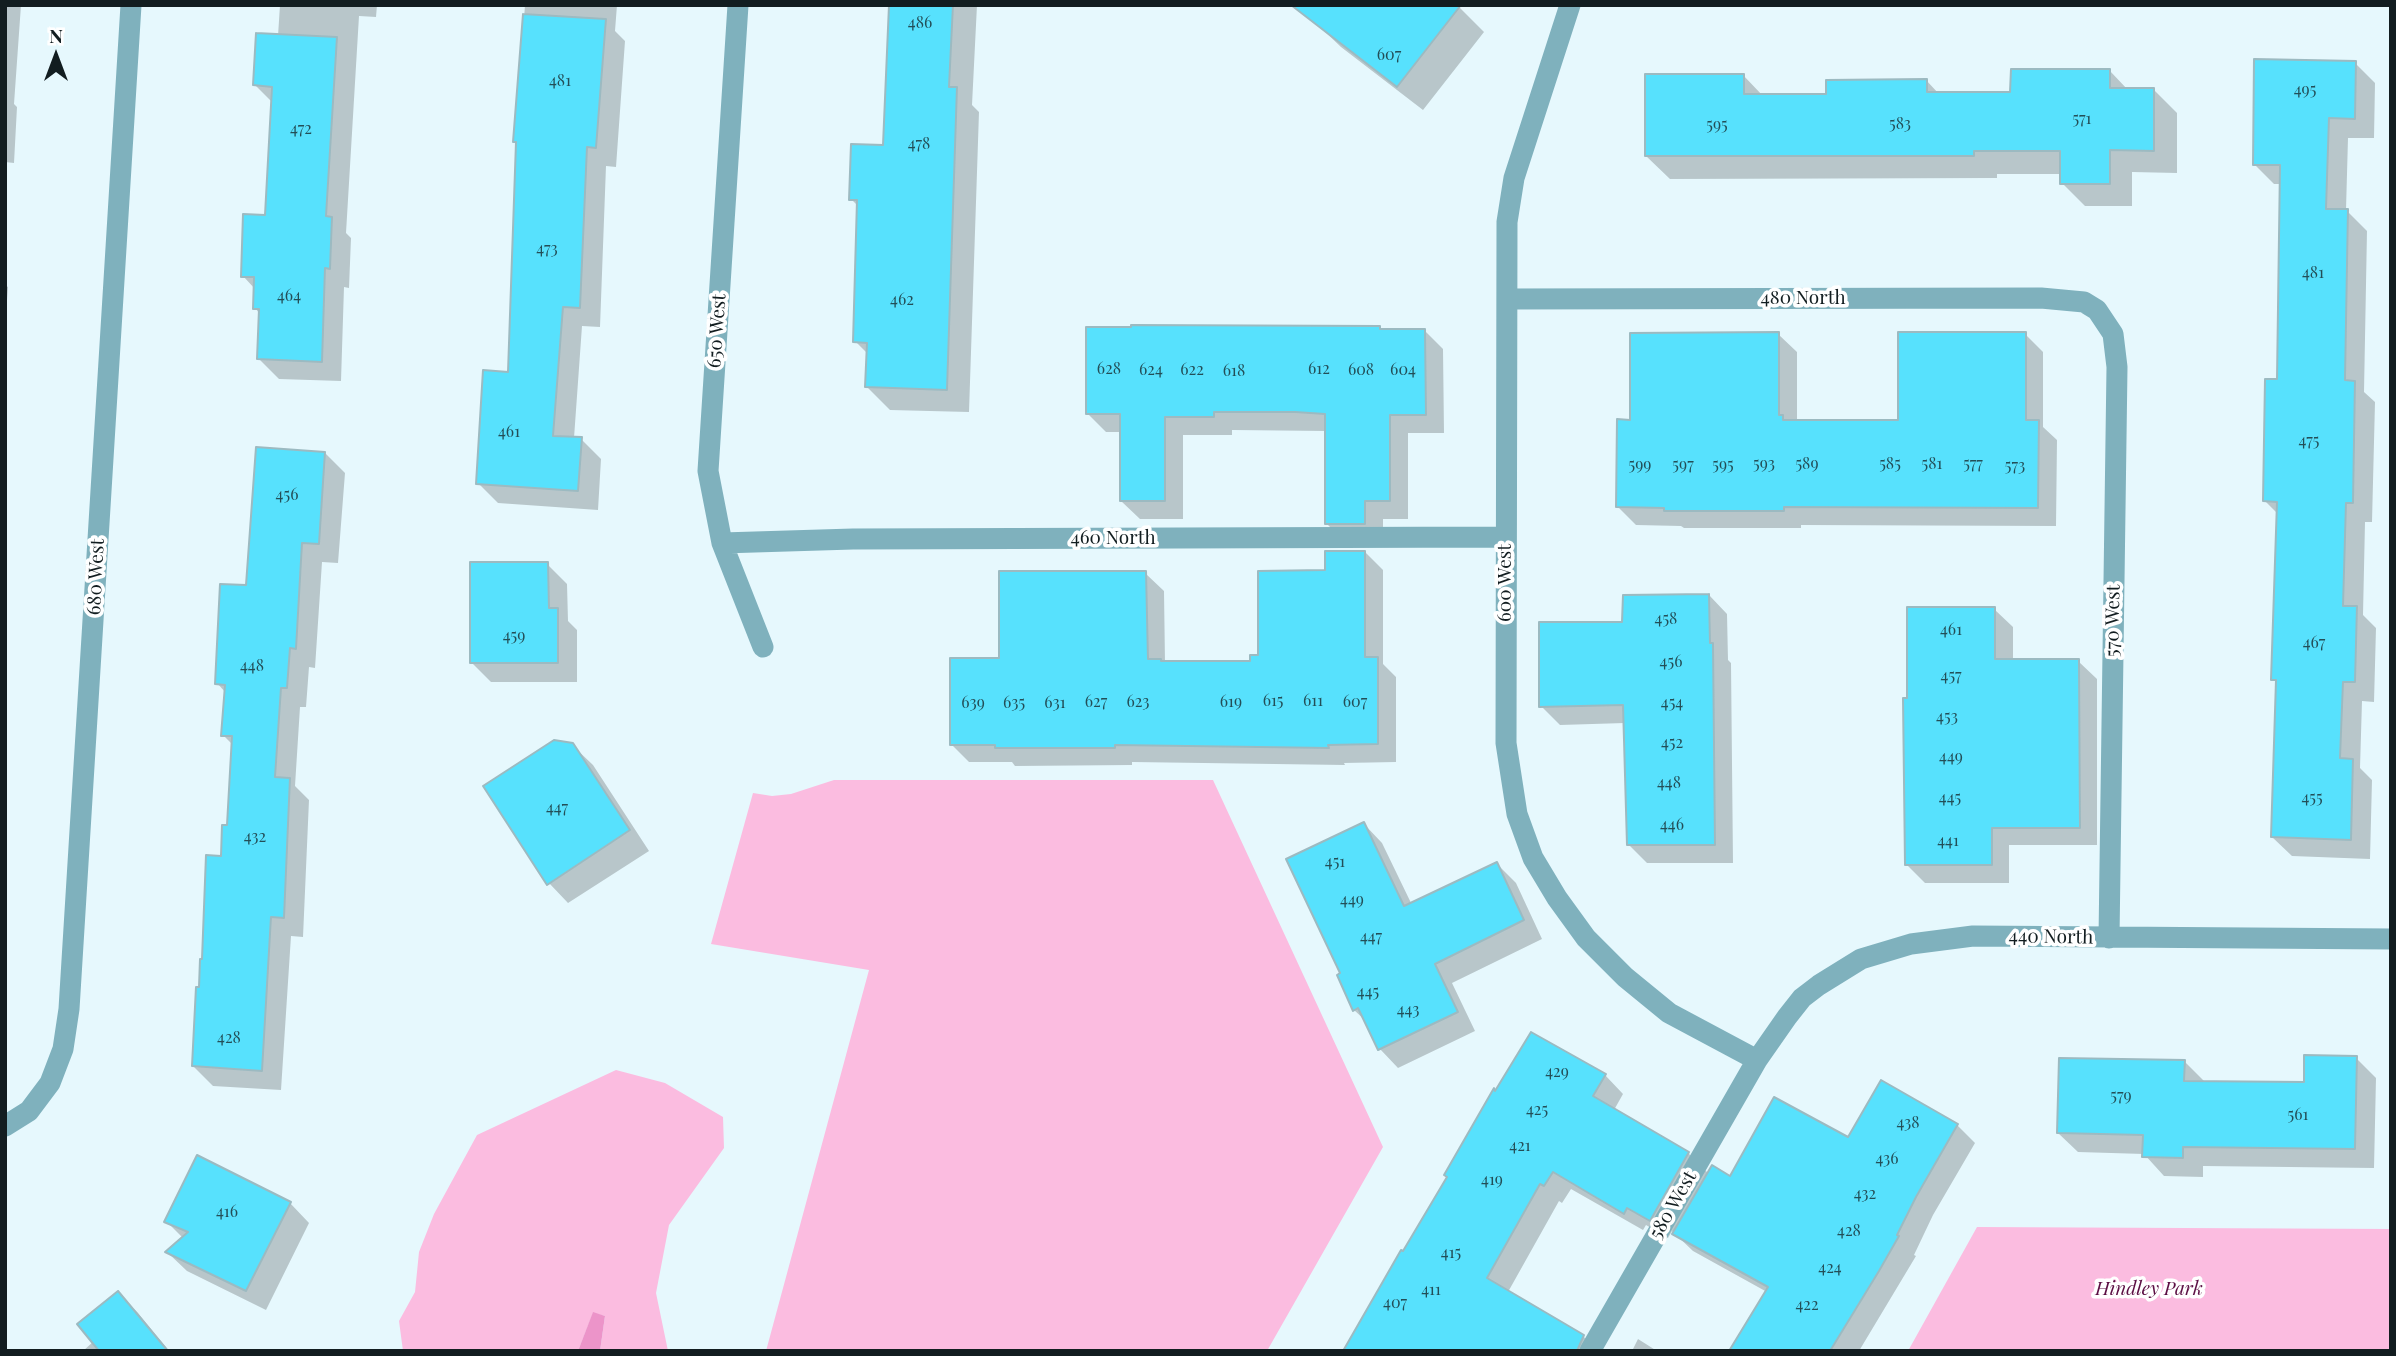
<!DOCTYPE html>
<style>
body{margin:0}
#map{position:relative;width:2396px;height:1356px;overflow:hidden;background:#e6f8fd;font-family:"Playfair Display",serif}
canvas{display:block}
.frame{position:absolute;inset:0;border:7px solid #121d20;pointer-events:none}
.north{position:absolute;left:21px;top:21px;width:70px;height:70px;-webkit-text-stroke:5px #fff;paint-order:stroke;rotate:0deg;font-size:19px;font-weight:700;line-height:28px;text-align:center;color:#121d20}
.north::after{content:'';display:block;margin:auto;width:24px;height:32px;background:#121d20;clip-path:polygon(50% 0,100% 100%,50% 72%,0 100%)}
</style>
<div id="map">
<canvas width="2396" height="1356"></canvas>
<div class="frame"></div>
<div class="north">N</div>
</div>
<script>
const g = document.querySelector('canvas').getContext('2d');
g.lineJoin = 'round';
function paint(path, color) {
  g.fillStyle = color;
  g.fill(path, 'evenodd');
}
function shape(rows) {
  const path = new Path2D();
  for (const r of rows) {
    path.moveTo(r[0], r[1]);
    for (let i = 2; i < r.length; i += 2) path.lineTo(r[i], r[i + 1]);
  }
  return path;
}
function stroke(path, color, width, dash) {
  g.strokeStyle = color;
  g.lineWidth = width;
  g.lineCap = dash ? 'butt' : 'round';
  g.setLineDash(dash || []);
  g.stroke(path);
}
function drawText(font, color, halo, rows, align = 'center') {
  g.font = font + ' "Playfair Display",serif';
  g.lineWidth = 7;
  g.setLineDash([]);
  g.textBaseline = 'middle';
  g.strokeStyle = halo;
  g.fillStyle = color;
  for (const [text, x, y, turn = 0] of rows) {
    g.save();
    g.translate(x, y);
    g.rotate((+turn || 0) * Math.PI / 180);
    g.textAlign = isNaN(turn) ? turn : align;
    if (halo) g.strokeText(text, 0, 0);
    g.fillText(text, 0, 0);
    g.restore();
  }
}
paint(shape([
 [834,780,1213,780,1383,1147,1267,1351,766,1351,869,970,711,944,753,793,772,796,791,794],
 [616,1070,665,1083,723,1117,724,1148,669,1225,656,1293,668,1351,600,1351,605,1316,593,1313,578,1351,403,1351,399,1321,415,1292,419,1252,434,1214,477,1135],
 [1977,1227,2391,1229,2391,1351,1908,1351]
]), '#fbbce0');
paint(shape([
 [593,1312,605,1316,600,1351,578,1351]
]), '#ec94c9');
paint(shape([
 [5,5,21,5,14,104,17,107,14,163,5,162],
 [280,5,377,5,376,17,359,16,346,233,351,238,349,288,344,287,341,381,279,379,259,359,260,314,255,308,255,289,243,276,266,216,273,103,255,85,278,36],
 [525,5,617,5,615,31,625,41,616,167,606,166,600,327,582,326,574,438,581,439,601,459,598,510,498,503,478,483,510,374,518,144,515,141],
 [888,5,977,5,972,105,979,112,969,412,890,410,867,387,868,354,855,341,859,207,851,199,885,146,891,7],
 [1290,5,1457,5,1484,32,1423,110,1341,47,1320,27],
 [2355,63,2375,83,2374,138,2348,138,2346,210,2367,231,2364,392,2375,402,2372,522,2365,522,2363,615,2376,628,2374,702,2362,701,2360,768,2372,780,2370,859,2292,856,2272,837,2277,683,2273,679,2278,514,2265,501,2279,381,2282,184,2274,184,2254,164],
 [2110,71,2128,90,2154,90,2177,113,2177,173,2132,172,2132,206,2085,206,2062,183,2062,174,1997,174,1997,178,1670,179,1646,156,1743,75,1763,96,1828,96,1926,80,1939,94,2012,94],
 [5,285,8,287,5,327],
 [1425,331,1443,349,1444,433,1408,433,1408,519,1383,519,1383,542,1345,542,1327,524,1327,431,1232,430,1232,435,1183,435,1183,519,1140,519,1121,501,1121,432,1106,432,1088,414],
 [1778,334,1797,352,1797,422,1900,422,2025,334,2043,352,2043,427,2057,440,2056,526,1801,525,1801,528,1684,528,1681,526,1636,525,1618,507,1632,421],
 [325,453,345,473,338,563,322,562,315,668,309,667,306,707,300,707,295,786,309,800,303,937,291,936,281,1090,213,1086,193,1066,200,989,229,826,233,745,223,735,226,693,217,683,247,587],
 [1365,552,1383,570,1383,664,1396,677,1396,762,1344,763,1345,765,1132,762,1132,765,1015,766,1012,762,969,762,951,744,1001,660,1145,573,1164,591,1165,663,1252,663,1260,657,1327,571],
 [547,564,567,584,568,621,577,630,577,682,491,682,471,662],
 [1709,595,1727,614,1728,660,1731,663,1733,863,1647,863,1628,844,1625,723,1560,725,1541,706,1624,624],
 [1994,609,2013,627,2013,661,2078,661,2097,679,2097,845,2009,845,2009,883,1925,883,1906,864,1909,699],
 [572,745,593,765,649,851,568,903,549,883],
 [1364,824,1382,843,1412,905,1497,864,1516,883,1542,939,1452,983,1475,1031,1398,1068,1380,1049,1367,1022,1354,1010,1342,974],
 [2356,1058,2376,1078,2374,1168,2203,1166,2203,1177,2164,1176,2144,1154,2078,1152,2058,1133,2184,1061,2204,1081,2306,1084],
 [1605,1075,1623,1094,1614,1110,1688,1153,1709,1174,1730,1178,1849,1140,1957,1125,1975,1143,1933,1215,1914,1255,1916,1256,1859,1351,1731,1351,1767,1292,1693,1251,1672,1231,1668,1238,1646,1225,1643,1230,1571,1189,1562,1203,1559,1201,1508,1292,1583,1336,1597,1351,1345,1351,1404,1253],
 [290,1203,309,1223,266,1310,187,1271,167,1252,183,1238,167,1222],
 [118,1293,138,1313,169,1351,83,1351,94,1341],
 [1638,1339,1657,1351,1632,1351]
]), '#0003');
const building = shape([
 [889,5,953,5,949,87,957,87,947,390,865,387,867,343,853,342,857,200,849,200,851,144,883,145,889,5],
 [1291,5,1461,5,1397,87,1291,5],
 [523,14,606,19,596,148,587,147,580,308,563,307,553,436,582,437,578,491,476,484,483,370,508,372,516,142,513,142,523,14],
 [256,33,337,37,326,216,332,217,330,269,325,268,322,362,257,359,259,309,253,309,254,277,241,277,243,214,265,215,272,87,253,85,256,33],
 [2254,59,2356,61,2355,119,2329,118,2326,209,2348,209,2345,380,2355,381,2353,503,2346,503,2343,606,2357,606,2355,682,2343,682,2340,758,2353,759,2351,840,2271,837,2276,680,2271,680,2277,502,2263,501,2265,379,2277,379,2280,165,2253,165,2254,59],
 [2011,69,2110,69,2110,88,2154,88,2154,151,2110,150,2110,184,2060,184,2060,151,1974,151,1974,156,1645,156,1645,74,1744,74,1744,94,1826,94,1826,80,1927,79,1927,92,2010,92,2011,69],
 [1131,325,1380,326,1380,329,1425,329,1426,415,1390,415,1390,501,1365,501,1365,524,1325,524,1325,414,1295,412,1214,412,1214,417,1165,417,1165,501,1120,501,1120,414,1086,414,1086,327,1131,327,1131,325],
 [1779,332,1779,415,1783,415,1783,420,1898,420,1898,332,2026,332,2026,420,2039,420,2038,508,1784,507,1784,511,1664,511,1664,508,1616,507,1617,419,1630,420,1630,333,1779,332],
 [256,447,325,452,319,544,302,543,296,649,290,648,287,688,281,688,275,777,290,778,284,918,271,917,262,1071,192,1066,196,987,199,987,200,959,202,959,206,855,221,856,222,825,227,825,232,736,221,736,225,685,215,684,220,584,246,585,256,447],
 [1325,551,1365,551,1365,657,1378,657,1378,744,1328,745,1329,748,1115,745,1115,748,995,748,995,745,950,745,950,658,999,658,999,571,1146,571,1148,659,1161,659,1161,661,1250,661,1250,655,1258,655,1258,571,1325,570,1325,551],
 [470,562,548,562,549,608,558,608,558,663,470,663,470,562],
 [1709,594,1710,643,1713,643,1715,845,1627,845,1623,705,1539,707,1539,622,1622,622,1623,595,1709,594],
 [1907,607,1995,607,1995,659,2079,659,2080,828,1992,828,1992,865,1905,865,1903,698,1907,698,1907,607],
 [554,740,573,743,630,830,547,885,483,786,554,740],
 [1364,822,1404,906,1497,862,1524,920,1435,964,1458,1012,1378,1050,1358,1008,1353,1011,1337,975,1340,973,1286,859,1364,822],
 [1531,1032,1606,1074,1593,1096,1689,1152,1650,1221,1627,1208,1624,1214,1553,1172,1544,1186,1540,1184,1487,1278,1584,1335,1577,1351,1343,1351,1401,1250,1403,1251,1447,1177,1444,1175,1494,1088,1495,1091,1531,1032],
 [2304,1055,2357,1056,2355,1149,2183,1147,2183,1158,2142,1157,2143,1135,2057,1133,2059,1058,2185,1060,2184,1081,2304,1082,2304,1055],
 [1881,1080,1958,1124,1916,1197,1897,1235,1899,1236,1879,1271,1830,1351,1729,1351,1768,1287,1672,1234,1712,1165,1730,1176,1774,1097,1848,1137,1881,1080],
 [197,1155,291,1202,246,1291,165,1252,188,1232,164,1222,197,1155],
 [118,1291,168,1351,99,1351,77,1324,118,1291]
]);
paint(building, '#57e1fd');
stroke(building, '#9cbac1', 2);
stroke(shape([
 [738,5,708,471,722,543,763,647],
 [1570,5,1514,178,1507,222,1506,743,1517,814,1533,858,1557,898,1586,938,1625,977,1669,1013,1757,1060],
 [1507,299,2041,298,2084,302,2097,310,2113,334,2117,367,2109,938],
 [722,543,853,539,1505,537],
 [5,1126,29,1111,50,1083,63,1049,69,1009,131,5],
 [1590,1351,1757,1060,1787,1017,1802,998,1819,985,1861,959,1911,944,1973,936,2391,939]
]), '#7fb1bd', 21);
drawText('16px', '#234e57', null, [
 ["486",920,23],
 ["607",1389,55],
 ["481",560,81],
 ["495",2305,90],
 ["571",2082,119],
 ["583",1900,124],
 ["595",1717,125],
 ["472",301,129],
 ["478",919,144],
 ["473",547,249],
 ["481",2313,273],
 ["464",289,296],
 ["462",902,300],
 ["628",1109,369],
 ["612",1319,369],
 ["624",1151,370],
 ["622",1192,370],
 ["608",1361,370],
 ["604",1403,370],
 ["618",1234,371],
 ["461",509,432],
 ["475",2309,441],
 ["593",1764,464],
 ["589",1807,464],
 ["585",1890,464],
 ["581",1932,464],
 ["577",1973,464],
 ["599",1640,465],
 ["597",1683,465],
 ["595",1723,465],
 ["573",2015,466],
 ["456",287,495],
 ["458",1666,619],
 ["461",1951,630],
 ["459",514,636],
 ["467",2314,643],
 ["456",1671,662],
 ["448",252,666],
 ["457",1951,676],
 ["615",1273,701],
 ["611",1313,701],
 ["627",1096,702],
 ["623",1138,702],
 ["619",1231,702],
 ["607",1355,702],
 ["639",973,703],
 ["635",1014,703],
 ["631",1055,703],
 ["454",1672,703],
 ["453",1947,717],
 ["452",1672,743],
 ["449",1951,757],
 ["448",1669,783],
 ["445",1950,798],
 ["455",2312,798],
 ["447",557,808],
 ["446",1672,825],
 ["432",255,837],
 ["441",1948,841],
 ["451",1335,862],
 ["449",1352,900],
 ["447",1371,937],
 ["445",1368,992],
 ["443",1408,1010],
 ["428",229,1038],
 ["429",1557,1072],
 ["579",2121,1096],
 ["425",1537,1110],
 ["561",2298,1115],
 ["438",1908,1123],
 ["421",1520,1146],
 ["436",1887,1159],
 ["419",1492,1180],
 ["432",1865,1194],
 ["416",227,1212],
 ["428",1849,1231],
 ["415",1451,1253],
 ["424",1830,1268],
 ["411",1431,1290],
 ["407",1395,1303],
 ["422",1807,1305]
]);
drawText('19px', '#121d20', '#fff', [
 ["480 North",1803,298],
 ["650 West",717,331,-86],
 ["460 North",1113,538],
 ["680 West",96,577,-87],
 ["600 West",1505,583,-90],
 ["570 West",2113,621,-89],
 ["440 North",2051,937,1],
 ["580 West",1673,1205,-60]
]);
drawText('italic 19px', '#5c0f44', '#fff', [
 ["Hindley Park",2149,1289]
]);
</script>
